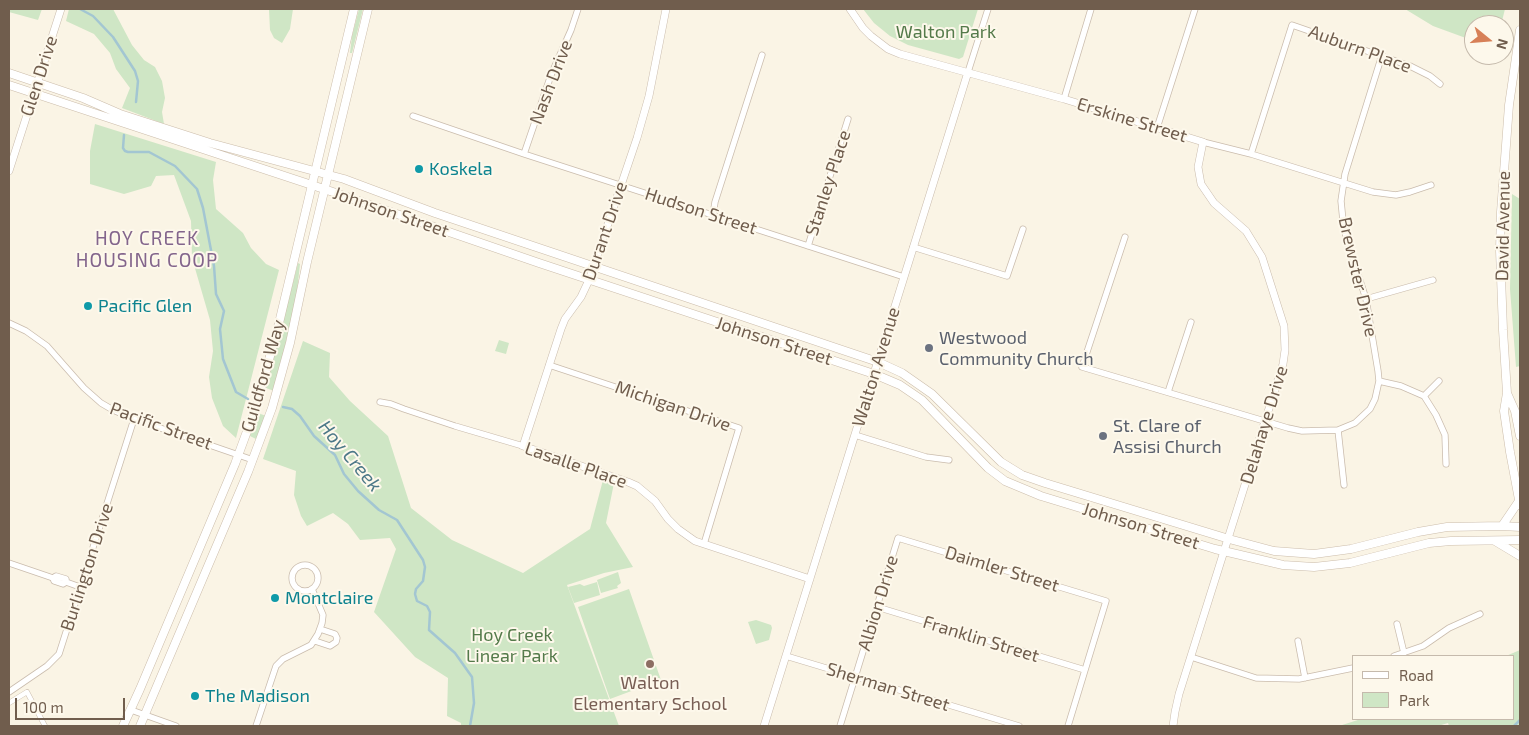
<!DOCTYPE html>
<style>
body{margin:0}
#map{position:relative;width:1529px;height:735px;overflow:hidden;background:#faf4e5;font-family:"Exo 2",sans-serif}
canvas{display:block}
.frame{position:absolute;inset:0;border:10px solid #705d4d;pointer-events:none}
.legend{position:absolute;left:1352px;top:655px;width:162px;height:65px;box-sizing:border-box;background:#fdf8eb;border:1px solid #c5baac;margin:0;padding:6px 9px;list-style:none;font-size:15px;color:#705d4d}
.legend li{display:flex;align-items:center;gap:10px;height:25px}
.legend b{width:25px;border:1px solid #c5baac}
.north{position:absolute;left:1464px;top:15px;width:50px;height:50px;box-sizing:border-box;background:#fdf8eb;border:1px solid #c5baac;border-radius:50%;rotate:107deg;font-size:14px;font-weight:700;line-height:20px;text-align:center;color:#705d4d}
.north::after{content:'';display:block;margin:auto;width:18px;height:22px;background:#d78057;clip-path:polygon(50% 0,100% 100%,50% 72%,0 100%)}
.scale{position:absolute;left:15px;top:698px;width:110px;height:22px;box-sizing:border-box;border:2px solid #705d4d;border-top:0;padding-left:6px;font-size:15px;line-height:18px;white-space:nowrap;color:#705d4d;-webkit-text-stroke:4px #fdf8eb;paint-order:stroke}
</style>
<div id="map">
<canvas width="1529" height="735"></canvas>
<div class="frame"></div>
<ul class="legend">
<li><b style="height:6px;background:#fff"></b>Road</li>
<li><b style="height:14px;background:#cfe6c5"></b>Park</li>
</ul>
<div class="north">N</div>
<div class="scale">100 m</div>
</div>
<script>
const g = document.querySelector('canvas').getContext('2d');
g.lineJoin = 'round';
function paint(path, color) {
  g.fillStyle = color;
  g.fill(path, 'evenodd');
}
function shape(rows) {
  const path = new Path2D();
  for (const r of rows) {
    if (r.length === 3) {
      path.moveTo(r[0] + r[2], r[1]);
      path.arc(r[0], r[1], r[2], 0, 2 * Math.PI);
      continue;
    }
    path.moveTo(r[0], r[1]);
    for (let i = 2; i < r.length; i += 2) path.lineTo(r[i], r[i + 1]);
  }
  return path;
}
function stroke(path, color, width, dash) {
  g.strokeStyle = color;
  g.lineWidth = width;
  g.lineCap = dash ? 'butt' : 'round';
  g.setLineDash(dash || []);
  g.stroke(path);
}
function drawText(font, color, halo, rows, align = 'center') {
  g.font = font + ' "Exo 2",sans-serif';
  g.lineWidth = 4;
  g.setLineDash([]);
  g.textBaseline = 'middle';
  g.strokeStyle = halo;
  g.fillStyle = color;
  for (const [text, x, y, turn = 0] of rows) {
    g.save();
    g.translate(x, y);
    g.rotate((+turn || 0) * Math.PI / 180);
    g.textAlign = isNaN(turn) ? turn : align;
    if (halo) g.strokeText(text, 0, 0);
    g.fillText(text, 0, 0);
    g.restore();
  }
}
paint(shape([
 [9,9,42,9,38,20,9,12],
 [69,9,113,9,132,45,144,60,155,67,162,81,165,98,162,112,164,124,122,108,130,88,116,69,110,53,94,34,66,21],
 [269,9,293,9,290,29,282,43,274,38,270,30],
 [359,9,363,9,352,53,350,53,352,36],
 [863,9,978,9,963,57,959,59,908,45,890,36,874,23],
 [1405,9,1505,9,1501,25,1474,25,1474,41,1433,26],
 [95,124,216,162,213,180,216,209,243,233,251,248,266,264,279,270,236,438,223,426,212,398,209,377,213,351,210,320,192,258,191,221,174,175,156,176,151,186,124,194,90,184,90,151],
 [1512,194,1520,199,1520,366,1516,367,1510,289],
 [298,263,300,264,296,301,274,391,266,388],
 [499,340,509,343,506,354,495,351],
 [303,341,330,353,329,377,350,401,388,436,411,508,452,540,523,573,590,529,603,480,614,483,606,523,633,567,604,573,567,585,619,726,461,726,461,723,447,716,448,678,415,657,374,612,396,549,390,538,360,540,348,524,333,513,307,526,301,516,294,495,296,471,263,459],
 [258,413,266,416,256,439,250,436],
 [618,572,621,583,617,586,618,588,601,593,597,580],
 [597,582,600,595,574,603,568,587,580,584,584,586],
 [629,589,661,680,610,699,578,607],
 [756,620,771,625,772,628,769,640,756,644,748,622],
 [1520,650,1520,726,1449,726,1448,723,1438,726,1339,726,1361,719,1513,719,1513,656,1506,656]
]), '#cfe6c5');
stroke(shape([
 [80,9,93,16,113,37,135,71,138,81,136,102],
 [124,135,123,148,125,151,128,152,149,152,175,166,197,189,203,208,214,266,216,294,224,311,220,329,223,359,236,392,248,399],
 [283,407,292,409,300,416,314,436,335,455,344,474,358,491,379,510,397,520,423,560,425,567,423,581,416,589,415,594,417,601,427,606,430,612,429,630,455,653,472,677,474,703,470,726],
 [1514,726,1520,720]
]), '#a3c6d2', 2.5);
const pedestrian = shape([
 [9,703,27,692,45,726]
]);
const minor = shape([
 [968,72,988,9],
 [1064,99,1091,9],
 [413,116,524,154,904,277],
 [1157,128,1195,9],
 [1203,142,1251,154,1373,192,1396,195,1410,192,1431,185],
 [524,154,551,75,571,30,578,9],
 [1251,154,1292,25,1410,66,1430,76,1440,84],
 [713,215,715,202,762,55],
 [1125,237,1082,367,1288,428,1302,431,1338,430,1355,423,1370,409,1375,399,1379,381,1378,371,1366,299,1346,237,1343,221,1341,201,1345,174,1382,55],
 [808,246,848,119],
 [913,247,1007,276,1023,229],
 [1366,299,1433,280],
 [9,323,26,331,47,346,84,388,101,403,113,410,134,419,253,460],
 [549,365,739,428,704,544],
 [1379,381,1401,386,1424,396,1436,415,1445,435,1446,464],
 [1168,392,1191,322],
 [1424,396,1439,381],
 [380,402,391,404,404,409,455,426,523,446],
 [1338,430,1344,485],
 [855,435,926,457,949,460],
 [9,563,53,578,56,576,66,579,66,582],
 [305,578,13],
 [53,578,54,581,63,584,66,582,80,587],
 [877,607,1085,670],
 [1397,624,1404,653],
 [315,641,330,646,336,642,337,638,335,634,320,629],
 [1298,641,1305,678],
 [786,656,1019,726],
 [1394,656,1423,646,1449,628,1480,614],
 [1191,657,1256,678,1299,679,1353,668],
 [9,692,47,666,59,654,134,419],
 [131,710,176,726],
 [256,726,276,666,283,659,311,645,318,634,322,623,323,615,312,589],
 [840,726,898,538,1106,601,1068,726]
]);
const tertiary = shape([
 [666,9,649,96,637,138,589,280,581,297,565,319,561,329,523,446,628,482,637,486,655,501,668,519,678,529,695,541,810,579],
 [850,9,863,28,871,36,888,49,900,54,1064,99,1203,142,1198,167,1201,184,1214,203,1246,231,1262,257,1284,326,1285,350,1283,364,1179,694,1175,712,1173,726],
 [9,171,61,9],
 [764,726,968,72]
]);
const secondary = shape([
 [1520,30,1509,105,1501,212,1500,250,1503,330,1507,393,1504,411,1510,452,1520,505],
 [9,73,83,98,120,114,210,143,344,179,435,213,878,362,902,373,932,394,1001,462,1022,475,1045,483,1229,539,1274,551,1314,554,1351,549,1418,532,1447,527,1502,526,1520,527],
 [9,85,330,191,539,263,874,374,900,385,922,400,988,468,1005,481,1041,496,1215,549,1283,565,1314,567,1350,563,1429,543,1451,541,1520,540],
 [1507,393,1515,411,1520,436],
 [1502,526,1519,501],
 [1495,541,1520,556],
 [123,726,140,689,235,464,257,404,279,323,354,9],
 [140,726,248,472,272,408,290,343,307,262,368,9]
]);
stroke(pedestrian, '#cabcad', 5.5);
stroke(minor, '#cabcad', 7);
stroke(tertiary, '#cabcad', 8);
stroke(secondary, '#ccbdab', 9);
stroke(pedestrian, '#fff', 4.5);
stroke(minor, '#fff', 5.5);
stroke(tertiary, '#fff', 7);
stroke(secondary, '#fff', 8);
for (const [x, y, r, color] of [
 [419,169,5,"#0f9aa8"],
 [88,306,5,"#0f9aa8"],
 [929,348,5,"#6b7280"],
 [1103,436,5,"#6b7280"],
 [275,598,5,"#0f9aa8"],
 [650,664,5,"#8d6e63"],
 [195,696,5,"#0f9aa8"]
]) {
  const dot = new Path2D();
  dot.arc(x, y, r, 0, 2 * Math.PI);
  g.fillStyle = color;
  g.fill(dot);
  stroke(dot, '#fdf8eb', 2);
}
drawText('18px', '#547a4a', '#fdf8eb', [
 ["Walton Park",946,32],
 ["Hoy Creek",512,635],
 ["Linear Park",512,656]
]);
drawText('18px', '#705d4d', '#fdf8eb', [
 ["Auburn Place",1360,49,20],
 ["Glen Drive",39,76,-72],
 ["Nash Drive",551,82,-69],
 ["Erskine Street",1132,120,17],
 ["Stanley Place",828,183,-72],
 ["Hudson Street",701,211,18],
 ["Johnson Street",391,212,19],
 ["David Avenue",1503,226,-89],
 ["Durant Drive",605,231,-71],
 ["Brewster Drive",1358,277,77],
 ["Johnson Street",774,341,18],
 ["Walton Avenue",876,367,-73],
 ["Guildford Way",263,376,-74],
 ["Michigan Drive",673,406,19],
 ["Delahaye Drive",1264,425,-73],
 ["Pacific Street",161,426,20],
 ["Lasalle Place",576,465,19],
 ["Johnson Street",1141,526,17],
 ["Burlington Drive",87,567,-72],
 ["Daimler Street",1002,569,17],
 ["Albion Drive",878,603,-73],
 ["Franklin Street",981,639,17],
 ["Sherman Street",888,687,17]
]);
drawText('18px', '#0d838f', '#fdf8eb', [
 ["Koskela",429,169],
 ["Pacific Glen",98,306],
 ["Montclaire",285,598],
 ["The Madison",205,696]
], 'left');
drawText('18px', '#5b616d', '#fdf8eb', [
 ["Westwood",939,338],
 ["Community Church",939,359],
 ["St. Clare of",1113,426],
 ["Assisi Church",1113,447]
], 'left');
drawText('18px', '#785e54', '#fdf8eb', [
 ["Walton",650,683],
 ["Elementary School",650,704]
]);
g.letterSpacing = '1px';
drawText('19px', '#83658c', '#fdf8eb', [
 ["HOY CREEK",147,239],
 ["HOUSING COOP",147,261]
]);
g.letterSpacing = '0px';
drawText('italic 19px', '#4c7888', '#fdf8eb', [
 ["Hoy Creek",350,456,50]
]);
</script>
